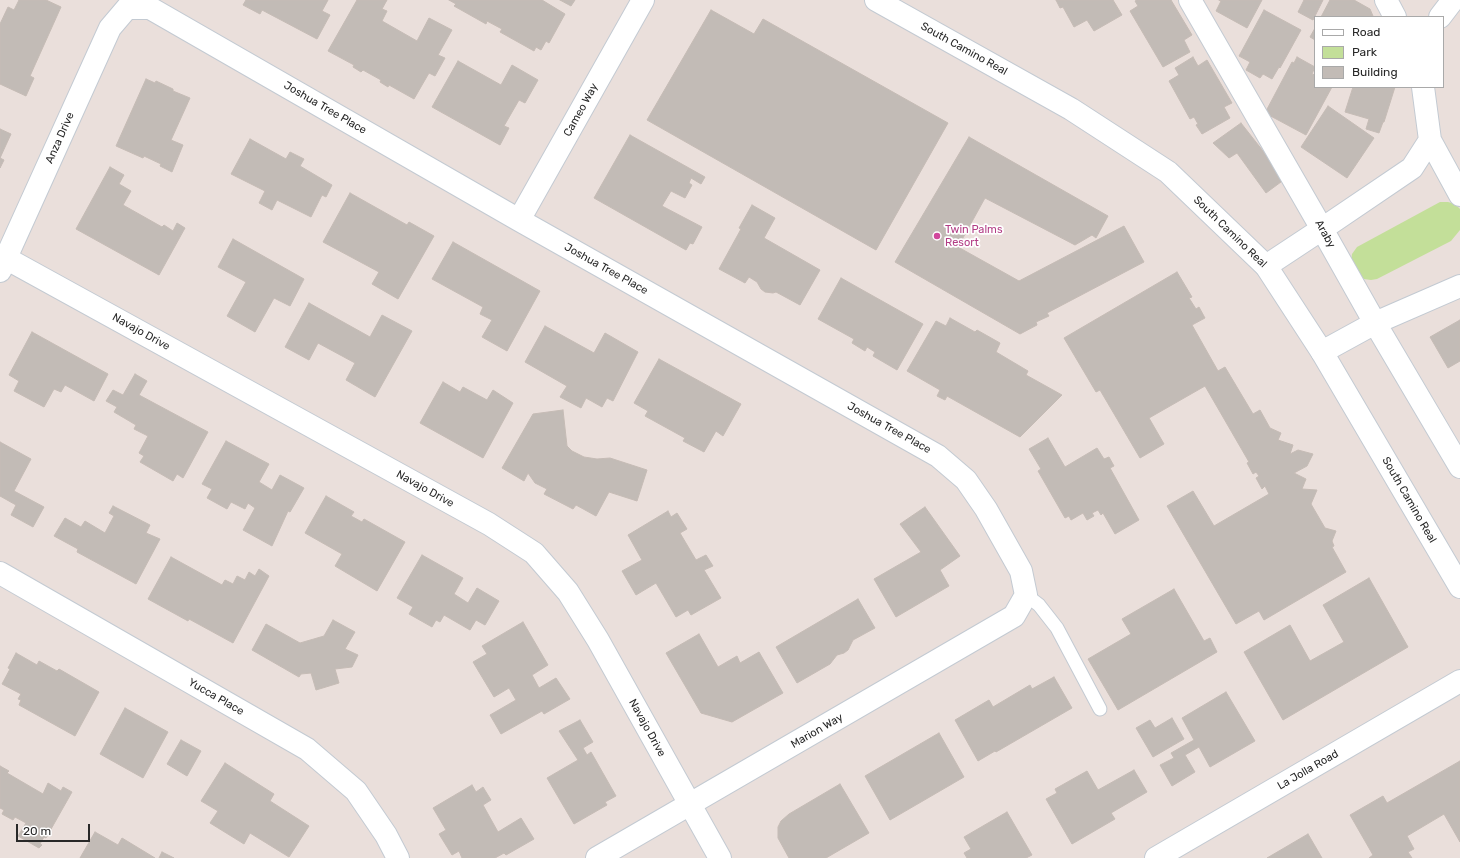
<!DOCTYPE html>
<style>
body{margin:0}
#map{position:relative;width:1460px;height:858px;overflow:hidden;background:#eadfdb;font-family:Rubik,sans-serif}
canvas{display:block}
.legend{position:absolute;left:1314px;top:16px;width:130px;height:72px;box-sizing:border-box;background:#fff;border:1px solid #a9a9a9;margin:0;padding:5px 7px;list-style:none;font-size:12px;color:#282828}
.legend li{display:flex;align-items:center;gap:8px;height:20px}
.legend b{width:20px;border:1px solid #a9a9a9}
.scale{position:absolute;left:16px;top:824px;width:74px;height:18px;box-sizing:border-box;border:2px solid #282828;border-top:0;padding-left:5px;font-size:12px;line-height:14px;white-space:nowrap;color:#282828;-webkit-text-stroke:3px #fff;paint-order:stroke}
</style>
<div id="map">
<canvas width="1460" height="858"></canvas>
<ul class="legend">
<li><b style="height:5px;background:#fff"></b>Road</li>
<li><b style="height:11px;background:#c3df99"></b>Park</li>
<li><b style="height:11px;background:#c2bbb6"></b>Building</li>
</ul>
<div class="scale">20 m</div>
</div>
<script>
const g = document.querySelector('canvas').getContext('2d');
g.lineJoin = 'round';
function paint(path, color) {
  g.fillStyle = color;
  g.fill(path, 'evenodd');
}
function shape(rows) {
  const path = new Path2D();
  for (const r of rows) {
    path.moveTo(r[0], r[1]);
    for (let i = 2; i < r.length; i += 2) path.lineTo(r[i], r[i + 1]);
  }
  return path;
}
function stroke(path, color, width, dash) {
  g.strokeStyle = color;
  g.lineWidth = width;
  g.lineCap = dash ? 'butt' : 'round';
  g.setLineDash(dash || []);
  g.stroke(path);
}
function drawText(font, color, halo, rows, align = 'center') {
  g.font = font + ' Rubik,sans-serif';
  g.lineWidth = 3.5;
  g.setLineDash([]);
  g.textBaseline = 'middle';
  g.strokeStyle = halo;
  g.fillStyle = color;
  for (const [text, x, y, turn = 0] of rows) {
    g.save();
    g.translate(x, y);
    g.rotate((+turn || 0) * Math.PI / 180);
    g.textAlign = isNaN(turn) ? turn : align;
    if (halo) g.strokeText(text, 0, 0);
    g.fillText(text, 0, 0);
    g.restore();
  }
}
paint(shape([
 [1440,202,1448,202,1455,204,1460,209,1460,230,1451,241,1377,279,1371,280,1364,279,1357,274,1351,262,1352,254,1357,247]
]), '#c3df99');
const building = shape([
 [19,0,46,0,61,7,30,76,34,78,26,96,0,84,0,24,8,7,14,10,19,0],
 [246,0,328,0,322,11,330,15,317,39,262,10,260,14,243,5,246,0],
 [357,0,387,0,382,9,387,11,382,21,417,41,429,18,452,30,438,55,445,58,435,76,429,73,414,99,389,85,388,87,380,82,381,80,363,70,361,72,353,67,354,65,328,51,357,0],
 [449,0,542,0,565,14,549,43,546,41,541,50,536,47,534,51,500,32,502,29,487,21,486,24,454,6,456,4,449,0],
 [560,0,575,0,571,6,560,0],
 [1056,0,1113,0,1122,15,1094,31,1087,20,1074,27,1063,7,1060,8,1056,0],
 [1137,0,1171,0,1192,35,1184,40,1190,52,1163,67,1130,11,1138,6,1135,1,1137,0],
 [1219,0,1262,0,1247,28,1216,11,1221,1,1219,0],
 [1304,0,1323,0,1313,20,1298,12,1304,0],
 [1330,0,1354,0,1370,9,1373,16,1321,17,1330,0],
 [711,10,754,34,763,19,948,123,876,250,647,120,711,10],
 [1264,10,1301,30,1280,68,1279,67,1272,79,1263,74,1260,78,1246,70,1250,62,1239,56,1264,10],
 [1315,28,1315,40,1310,37,1315,28],
 [1193,57,1198,66,1207,60,1232,103,1224,107,1230,118,1202,134,1196,125,1198,124,1194,117,1190,119,1169,81,1179,75,1175,68,1193,57],
 [1297,57,1315,67,1312,74,1315,75,1315,87,1332,87,1306,135,1265,113,1292,62,1294,63,1297,57],
 [458,61,501,85,512,65,538,80,525,103,519,100,504,126,509,128,500,145,432,107,458,61],
 [146,79,155,83,156,81,173,89,173,91,190,98,171,140,183,145,172,172,160,166,161,164,144,156,143,158,116,146,146,79],
 [1353,87,1395,87,1384,122,1383,122,1379,133,1366,129,1369,119,1345,112,1353,87],
 [1328,106,1374,138,1347,178,1301,147,1328,106],
 [1241,123,1285,179,1266,193,1237,153,1229,158,1213,143,1241,123],
 [0,129,11,134,0,158,4,160,0,168,0,129],
 [630,135,705,177,701,184,691,178,689,183,692,185,685,198,671,191,662,206,702,227,693,244,690,243,686,250,594,198,630,135],
 [969,137,1108,216,1096,238,1092,235,1075,245,985,198,958,247,1019,281,1124,226,1144,262,1047,313,1049,316,1036,322,1037,325,1020,334,895,262,969,137],
 [250,139,286,159,290,152,304,159,300,166,332,185,326,197,322,195,311,217,277,200,272,210,259,203,265,191,231,174,250,139],
 [110,167,124,175,119,184,131,191,123,205,162,227,164,225,173,231,177,223,185,228,159,275,76,229,110,167],
 [350,193,407,225,409,222,434,236,398,299,372,284,379,272,323,242,350,193],
 [752,205,775,218,764,238,820,270,800,305,776,292,773,293,765,292,761,289,757,282,749,277,745,283,719,269,741,229,739,228,752,205],
 [233,239,304,279,290,306,274,298,255,332,227,316,246,282,218,267,233,239],
 [453,242,540,291,507,351,482,337,492,320,480,314,483,307,432,279,453,242],
 [1177,272,1192,297,1189,298,1196,309,1199,307,1205,318,1192,325,1218,371,1225,367,1253,414,1260,410,1270,428,1281,433,1278,440,1293,445,1290,454,1298,450,1313,454,1307,466,1294,473,1306,479,1302,489,1317,490,1311,504,1325,528,1336,531,1332,541,1334,546,1332,547,1346,572,1264,620,1259,611,1236,624,1167,506,1193,491,1214,526,1269,494,1265,486,1262,489,1256,478,1259,476,1256,472,1253,474,1247,463,1249,462,1205,386,1149,418,1164,444,1140,458,1100,390,1096,392,1064,338,1177,272],
 [841,278,923,324,897,370,873,356,875,352,867,347,865,351,852,343,854,339,818,319,841,278],
 [309,303,370,337,382,315,412,331,375,397,346,380,355,363,318,343,309,360,285,347,309,303],
 [950,318,975,332,977,330,1000,343,996,352,1028,371,1026,375,1062,395,1020,437,947,396,945,400,937,396,940,390,907,371,936,321,946,326,950,318],
 [1460,320,1460,361,1448,368,1430,337,1460,320],
 [545,326,594,353,605,333,638,352,613,401,607,398,602,407,586,398,581,408,560,397,567,386,525,362,545,326],
 [32,332,108,374,94,401,65,385,61,392,54,389,44,407,14,391,19,381,9,375,32,332],
 [659,359,741,404,723,436,716,431,704,452,683,441,685,438,645,416,648,411,634,403,659,359],
 [135,374,147,381,139,395,208,432,183,478,177,474,173,481,140,462,144,456,139,453,148,436,134,429,136,425,114,412,117,407,106,401,113,390,123,395,135,374],
 [443,382,460,392,463,387,487,400,493,390,513,403,483,458,420,423,443,382],
 [563,410,567,446,572,451,584,457,597,459,610,458,647,470,637,501,609,492,596,516,576,505,573,509,544,494,547,489,535,483,528,473,524,481,502,468,533,414,563,410],
 [1048,438,1065,467,1097,448,1104,459,1109,457,1114,466,1110,468,1139,520,1115,534,1103,513,1101,515,1098,510,1092,513,1094,516,1087,520,1083,513,1071,520,1069,516,1065,518,1038,471,1041,469,1029,449,1048,438],
 [226,441,269,464,259,482,272,490,280,475,304,488,290,512,288,511,272,546,243,530,255,508,248,503,245,509,231,502,227,509,207,498,212,489,202,484,226,441],
 [0,442,31,459,14,491,44,507,33,527,11,515,16,505,0,496,0,442],
 [326,496,354,512,351,516,362,522,364,519,405,542,377,591,335,566,342,554,305,533,326,496],
 [113,506,150,525,146,533,160,539,136,584,77,552,78,549,54,536,65,518,81,527,85,521,105,533,114,516,109,513,113,506],
 [925,507,960,556,940,570,949,586,896,617,874,579,921,552,900,524,925,507],
 [668,511,671,517,677,513,687,529,680,533,696,560,706,555,713,566,704,570,721,598,691,615,688,610,676,617,656,583,636,595,622,571,642,560,628,535,668,511],
 [422,555,463,578,454,594,468,603,477,588,499,601,485,625,476,620,470,630,444,615,440,622,436,620,432,627,409,614,413,607,397,598,422,555],
 [171,557,222,585,225,580,233,584,237,576,245,580,249,572,255,576,259,569,269,576,233,643,189,619,188,621,148,599,171,557],
 [1369,578,1408,647,1283,720,1244,652,1290,625,1310,661,1344,642,1323,605,1369,578],
 [1174,589,1204,641,1210,638,1217,652,1118,710,1088,659,1131,634,1122,619,1174,589],
 [858,599,875,628,853,640,848,650,844,653,837,655,830,664,797,683,776,647,858,599],
 [333,620,355,632,345,649,358,655,352,667,335,669,339,683,316,690,311,673,301,674,299,677,252,650,266,624,300,643,324,636,333,620],
 [523,622,548,665,532,675,539,688,556,678,570,699,544,714,542,711,501,734,490,715,516,700,509,688,494,697,473,662,487,654,482,646,523,622],
 [699,634,718,667,737,656,740,663,759,652,783,693,732,722,701,713,666,653,699,634],
 [16,653,37,665,39,661,57,671,59,669,99,692,75,736,19,705,21,700,18,699,21,694,2,684,10,669,8,668,16,653],
 [1054,677,1072,708,996,752,995,751,978,761,955,720,989,700,993,707,1030,685,1032,689,1054,677],
 [1226,692,1255,741,1210,767,1199,747,1185,755,1195,772,1172,786,1160,765,1174,758,1171,753,1194,740,1182,718,1226,692],
 [125,708,168,732,143,778,100,754,125,708],
 [1172,718,1184,739,1153,757,1136,728,1150,720,1155,728,1172,718],
 [580,720,593,742,583,748,587,755,591,752,616,796,605,802,607,805,574,824,547,778,578,760,559,731,580,720],
 [939,733,964,777,890,820,865,776,939,733],
 [181,740,201,751,187,776,167,764,181,740],
 [1460,761,1460,842,1444,814,1407,836,1414,849,1408,852,1412,858,1369,858,1373,855,1350,815,1383,796,1387,803,1460,761],
 [225,763,274,794,270,801,309,826,289,857,250,833,244,844,210,823,218,811,201,801,225,763],
 [0,766,9,771,7,773,43,794,48,783,61,791,63,787,72,792,46,838,44,837,40,844,42,845,39,848,18,836,26,823,15,817,13,820,2,814,4,810,0,808,0,766],
 [1134,770,1147,792,1111,813,1115,819,1072,844,1046,799,1057,793,1055,789,1087,771,1098,790,1134,770],
 [840,784,869,833,826,858,789,858,778,838,778,827,781,821,789,814,840,784],
 [472,785,476,792,483,787,491,800,483,805,498,832,521,818,534,839,506,855,504,853,495,858,462,858,459,851,452,855,439,834,446,830,433,808,472,785],
 [1007,812,1032,855,1026,858,967,858,964,853,971,849,964,837,1007,812],
 [95,832,118,845,122,838,155,858,80,858,95,832],
 [1308,834,1322,858,1267,858,1308,834],
 [162,852,174,858,159,858,162,852]
]);
paint(building, '#c2bbb6');
stroke(building, '#c5bbb5', 1);
const lane = shape([
 [1026,595,1039,605,1057,628,1100,709]
]);
const street = shape([
 [1190,0,1322,229,1375,323,1460,467],
 [1386,0,1395,17],
 [1440,17,1453,0],
 [1423,87,1430,140,1460,195],
 [519,220,643,0],
 [0,255,489,524,534,553,568,592,598,640,720,858],
 [1266,266,1322,229,1412,168,1430,140],
 [0,271,110,28,127,8,150,8,519,220,938,456,966,480,986,509,1021,571,1026,595,1014,616,597,858],
 [1322,352,1375,323,1460,286],
 [0,573,307,749,356,791,386,835,398,858],
 [1156,858,1460,681]
]);
const secondary = shape([
 [876,0,1071,109,1168,172,1266,266,1322,352,1460,587]
]);
stroke(lane, '#c3cad2', 15);
stroke(street, '#c3cad2', 24);
stroke(secondary, '#c3cad2', 24);
stroke(lane, '#fff', 13);
stroke(street, '#fff', 22);
stroke(secondary, '#fff', 22);
for (const [x, y, r, color] of [
 [937,236,4,"#d1479c"]
]) {
  const dot = new Path2D();
  dot.arc(x, y, r, 0, 2 * Math.PI);
  g.fillStyle = color;
  g.fill(dot);
  stroke(dot, '#fff', 1.5);
}
drawText('11px', '#282828', '#fff', [
 ["South Camino Real",964,49,29],
 ["Joshua Tree Place",325,108,30],
 ["Cameo Way",581,110,-61],
 ["Anza Drive",60,138,-66],
 ["South Camino Real",1230,232,44],
 ["Araby",1325,234,61],
 ["Joshua Tree Place",606,269,29],
 ["Navajo Drive",141,332,29],
 ["Joshua Tree Place",889,428,29],
 ["Navajo Drive",425,489,29],
 ["South Camino Real",1409,500,60],
 ["Yucca Place",216,697,30],
 ["Navajo Drive",647,728,61],
 ["Marion Way",817,731,-30],
 ["La Jolla Road",1308,770,-30]
]);
drawText('11px', '#b23c85', '#fff', [
 ["Twin Palms",945,230],
 ["Resort",945,243]
], 'left');
</script>
